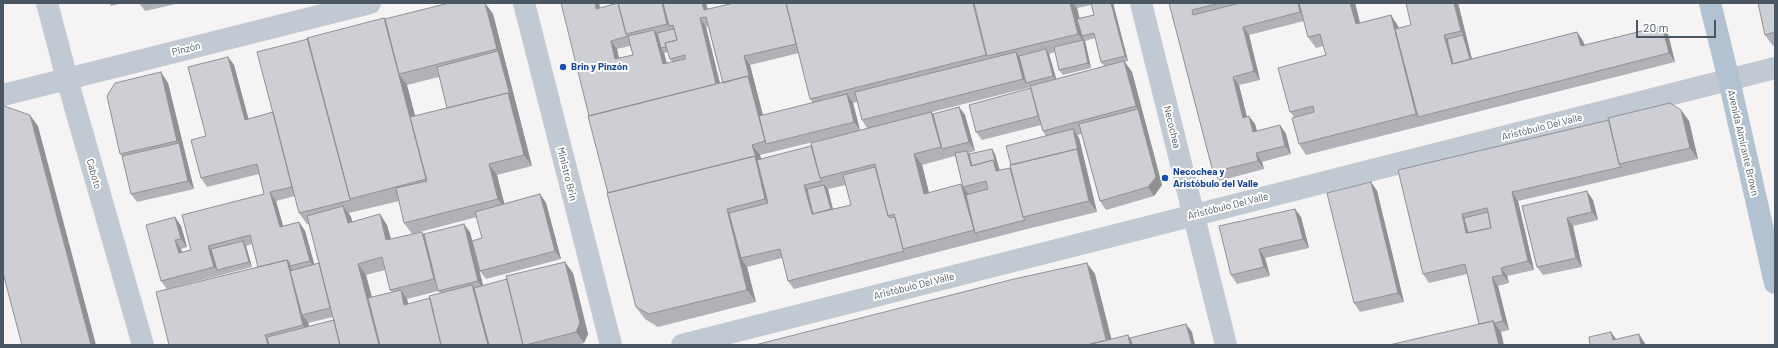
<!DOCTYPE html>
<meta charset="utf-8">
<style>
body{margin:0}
#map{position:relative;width:1778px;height:348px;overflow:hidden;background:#f5f3f3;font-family:Barlow,sans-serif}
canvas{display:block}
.frame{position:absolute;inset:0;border:4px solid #4a5661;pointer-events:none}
.scale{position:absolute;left:1636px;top:20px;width:80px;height:18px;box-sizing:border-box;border:2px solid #4a5661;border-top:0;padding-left:5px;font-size:12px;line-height:14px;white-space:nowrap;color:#4a5661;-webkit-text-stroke:3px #fff;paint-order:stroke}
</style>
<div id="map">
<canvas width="1778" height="348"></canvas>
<div class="frame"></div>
<div class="scale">20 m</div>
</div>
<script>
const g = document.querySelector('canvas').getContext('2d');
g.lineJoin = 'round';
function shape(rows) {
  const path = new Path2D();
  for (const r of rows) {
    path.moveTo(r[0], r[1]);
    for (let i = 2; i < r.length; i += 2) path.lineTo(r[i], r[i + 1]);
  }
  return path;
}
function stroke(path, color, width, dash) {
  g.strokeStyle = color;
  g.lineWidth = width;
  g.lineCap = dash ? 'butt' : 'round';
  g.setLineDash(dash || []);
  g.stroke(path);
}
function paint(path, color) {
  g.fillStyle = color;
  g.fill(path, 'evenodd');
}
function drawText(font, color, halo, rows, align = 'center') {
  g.font = font + ' Barlow,sans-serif';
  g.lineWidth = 4;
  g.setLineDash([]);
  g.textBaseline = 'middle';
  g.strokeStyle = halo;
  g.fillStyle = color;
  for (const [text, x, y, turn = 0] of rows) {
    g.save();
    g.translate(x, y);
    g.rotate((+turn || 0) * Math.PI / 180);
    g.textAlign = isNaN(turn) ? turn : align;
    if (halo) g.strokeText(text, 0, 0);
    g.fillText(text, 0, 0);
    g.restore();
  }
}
stroke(shape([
 [47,3,67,79,143,345],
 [524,3,611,345],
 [1141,3,1226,345],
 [3,95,370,3],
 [682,345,1775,68]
]), '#c1cad2', 22);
stroke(shape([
 [1710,3,1729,80,1775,283]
]), '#b3c2d1', 22);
paint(shape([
 [109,3,123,3,111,6],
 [139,3,180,3,145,11],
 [485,3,493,14,532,166,497,175,504,204,540,194,546,203,561,259,486,279,480,271,482,238,477,217,412,234,404,223,399,201,349,213,351,217,352,221,387,225,391,239,424,234,470,232,483,285,573,273,588,334,584,343,578,345,169,345,258,267,252,244,246,246,252,267,167,289,161,281,175,217,181,226,187,247,181,249,182,252,191,250,264,194,259,174,207,187,201,178,228,57,234,65,248,119,273,112,308,39,384,18,385,19],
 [439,77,447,108,415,116,407,85],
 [295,196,299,213,307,224,309,224,319,263,314,264,305,231,299,222,283,226,276,201],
 [385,270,390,290,392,292,372,297,366,275],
 [438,291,440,293,430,298,408,304,407,299],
 [333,317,334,320,309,327,308,322,308,323],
 [614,3,706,3,708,9,732,3,1113,3,1128,61,1125,62,1132,72,1162,185,1154,196,1106,210,1100,201,1082,134,1077,135,1079,138,1097,212,1031,228,794,289,788,281,782,258,747,267,756,302,658,327,645,319,636,307,589,116,600,8,615,4],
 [1091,5,1094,15,1079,18,1077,8],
 [708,26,723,83,720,83,706,27],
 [1095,38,1101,62,1104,66,1056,79,1049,54,1055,52,1059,70,1063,75,1091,68,1085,41],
 [630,46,633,55,619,58,617,49],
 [668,52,670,59,672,62,667,63,664,53],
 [799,53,810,99,813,103,763,115,750,65],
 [1031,87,1031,88,976,132,982,140,1041,125,1043,131,1046,136,1011,165,1010,168,1000,170,995,154,992,149,969,154,968,153,975,151,965,115,959,107,933,114,932,112],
 [857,102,862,120,867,128,860,130,853,103],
 [854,132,811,146,761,159,760,155],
 [955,156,963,187,961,184,929,193,922,165],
 [846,185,851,205,833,209,828,189],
 [1169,3,1355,3,1360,23,1391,15,1399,28,1411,25,1458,3,1472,59,1577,32,1583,41,1585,45,1662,26,1668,34,1675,62,1306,155,1299,144,1294,117,1290,112,1326,55,1323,46,1316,48,1308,37,1304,21,1249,35,1260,80,1239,85,1247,117,1255,124,1257,131,1280,125,1286,134,1291,154,1262,162,1264,169,1219,181,1213,172],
 [1775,3,1775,45,1773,46,1765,35],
 [168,83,194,189,137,202,131,194,122,156,120,154],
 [1681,110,1689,121,1698,159,1518,201,1534,270,1507,276,1509,283,1498,286,1509,330,1501,332,1479,324,1467,274,1429,283,1423,274,1398,170],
 [1371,182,1377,191,1404,302,1360,312,1354,303],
 [1593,200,1598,220,1573,226,1582,267,1543,275,1537,267,1522,206],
 [1295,209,1301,217,1309,248,1265,258,1270,276,1237,284,1231,275]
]), '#b0b2b7');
paint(shape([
 [485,3,493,14,532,166,524,155,508,93,498,51,497,49],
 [595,3,599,3,602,17,596,9],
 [661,3,666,3,669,26,675,34,667,24],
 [702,3,706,3,710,19,704,10],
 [1070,3,1073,3,1077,8,1084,35,1082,36,1085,41,1086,45,1078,34],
 [1111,3,1113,3,1128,61,1125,56],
 [1298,3,1301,3,1306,21,1300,12],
 [1350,3,1355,3,1363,35,1356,24],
 [1454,3,1458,3,1474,68,1471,64,1463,35,1461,31],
 [1391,15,1398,26,1421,116,1418,117,1416,114],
 [384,18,393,30,399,74,407,85,435,192,426,179],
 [700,18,706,27,723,96,717,87],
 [1662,26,1668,34,1675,62,1669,53],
 [1243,27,1249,35,1260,80,1254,71],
 [654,30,660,38,661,48,664,53,669,73,663,64],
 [1577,32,1583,41,1587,54,1581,46],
 [1444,35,1450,44,1456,67,1452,64],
 [1083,40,1086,45,1091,68,1088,63],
 [611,41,617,49,621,68,615,59],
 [1046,49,1049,54,1057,81,1053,76],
 [1016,52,1022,61,1026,83,1023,79],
 [744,56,750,65,770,143,766,144,765,141,748,76],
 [228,57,234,65,251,128,245,120],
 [1124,61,1132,72,1162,185,1154,196,1148,187,1138,109,1136,106],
 [161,72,168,83,194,189,188,181,179,143,177,141],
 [1233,77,1239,85,1249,126,1243,118],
 [847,94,853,103,860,130,854,122],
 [959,107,965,115,975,151,969,142],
 [1681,110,1689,121,1698,159,1690,148],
 [931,112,939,123,942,149,941,147],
 [30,115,38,126,96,345,91,345],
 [1249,116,1255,124,1259,140,1253,132],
 [1280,125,1286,134,1291,154,1285,146],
 [1073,129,1079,138,1097,212,1089,201,1077,149],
 [752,145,760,155,774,211,765,199],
 [992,149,995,154,1002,180,996,171,993,160],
 [967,151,973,159,975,170,971,166],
 [1256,153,1262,162,1264,169,1258,161],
 [914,154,922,165,932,205,924,194],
 [489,164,497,175,506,210,498,199],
 [1371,182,1377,191,1404,302,1398,293],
 [961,184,969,195,975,233,981,241,974,230],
 [804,185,810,194,816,218,812,214],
 [824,185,828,189,835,219,832,214],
 [1587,191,1593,200,1598,220,1592,212],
 [270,192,276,201,286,236,280,227],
 [1512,192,1518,201,1534,270,1528,261],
 [540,194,546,203,561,259,555,251],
 [343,206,351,217,355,233,348,223],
 [727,209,735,221,741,258,747,267,756,302,747,290],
 [1295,209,1301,217,1309,248,1303,239],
 [380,214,387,225,394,251,386,240],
 [1462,214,1468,223,1471,237,1466,233],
 [175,217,181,226,187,247,181,239],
 [1567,218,1573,226,1582,267,1576,258],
 [299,222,305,231,316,270,310,261],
 [464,224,470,232,484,290,478,281],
 [422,232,430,242,442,290,434,279],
 [175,240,181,249,185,262,179,253],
 [243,241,246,246,252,267,249,262],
 [208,246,214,254,217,270,214,267],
 [1259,249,1265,258,1270,276,1264,267],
 [287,260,291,266,290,266,296,275,302,315,308,322,311,336,303,325],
 [565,262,573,273,588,334,584,343,576,332],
 [1087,263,1095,274,1113,345,1107,342],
 [358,264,366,275,384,345,379,345],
 [1501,268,1507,276,1509,283,1503,275],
 [1492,277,1498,286,1509,330,1503,321],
 [472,285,480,296,492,345,488,345],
 [401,290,407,299,410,313,404,305],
 [1493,321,1501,332,1504,345,1499,345],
 [1186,324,1192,332,1195,345,1192,345],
 [1611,332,1619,343,1613,340],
 [1639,334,1646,345,1641,345],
 [1128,335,1135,345,1130,345]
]), '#909195');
const building = shape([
 [449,3,485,3,497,49,399,74,385,19,449,3],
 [561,3,595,3,596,9,618,3,626,34,628,36,611,41,615,59,633,55,628,36,654,30,663,64,685,59,685,55,670,59,665,43,677,40,673,25,669,26,663,3,702,3,704,10,734,3,786,3,796,44,744,56,750,79,748,76,723,83,706,17,700,18,716,84,589,116,561,3],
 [618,3,662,3,667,24,626,34,618,3],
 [786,3,973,3,986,55,810,99,786,3],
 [974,3,1070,3,1078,34,987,56,974,3],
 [1091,3,1111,3,1125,56,1101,62,1094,33,1082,36,1077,19,1094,15,1091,3],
 [1169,3,1220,3,1192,10,1193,15,1240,3,1298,3,1300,12,1243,27,1254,71,1233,77,1243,118,1249,116,1253,132,1280,125,1285,146,1256,153,1258,161,1213,172,1169,3],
 [1299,3,1350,3,1356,24,1391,15,1416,114,1299,144,1292,118,1314,112,1313,106,1290,112,1278,68,1326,55,1320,34,1308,37,1299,3],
 [1406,3,1454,3,1461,31,1444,35,1452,64,1577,32,1581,46,1662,26,1669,53,1418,117,1395,29,1411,25,1406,3],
 [1758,3,1775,3,1775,32,1765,35,1758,3],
 [384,18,426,179,350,199,307,38,384,18],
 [674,29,677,40,665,43,666,47,661,48,657,33,674,29],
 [1463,35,1470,59,1453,64,1447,39,1463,35],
 [308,39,350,199,351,200,299,213,257,52,308,39],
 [1083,40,1088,63,1059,70,1054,47,1083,40],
 [1046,49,1053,76,1026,83,1019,56,1046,49],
 [498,51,510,95,508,93,447,108,437,67,498,51],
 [1016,52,1023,79,862,120,855,92,1016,52],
 [228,57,245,120,273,112,292,187,270,192,280,227,299,222,310,261,290,266,289,262,287,260,258,267,250,235,208,246,214,267,161,281,146,225,175,217,181,239,175,240,179,253,191,250,182,215,264,194,257,164,201,178,191,140,206,136,188,67,228,57],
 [1124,61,1136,106,1043,131,1030,86,1124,61],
 [161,72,177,141,120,154,107,96,115,83,161,72],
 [748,76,765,141,752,145,756,157,755,156,608,193,588,116,748,76],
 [1031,88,1038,116,976,132,969,105,1031,88],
 [508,93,524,155,489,164,498,199,404,223,396,188,427,181,410,117,508,93],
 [847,94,854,122,766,144,759,116,847,94],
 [1670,103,1681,110,1690,148,1619,164,1608,118,1670,103],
 [3,106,4,106,30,115,91,345,22,345,3,273,3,106],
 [959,107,969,142,942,149,933,114,959,107],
 [1138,109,1156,177,1148,187,1100,201,1079,124,1138,109],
 [931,112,941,147,914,154,924,194,961,184,974,230,903,249,894,214,888,216,875,164,820,178,811,143,931,112],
 [1609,120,1619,164,1621,167,1512,192,1528,261,1501,268,1503,275,1492,277,1503,321,1495,323,1493,321,1479,324,1465,264,1423,274,1398,170,1609,120],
 [1487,208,1491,228,1466,233,1462,214,1487,208],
 [1073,129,1078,151,1077,149,1011,165,1006,146,1073,129],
 [179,143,188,181,131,194,122,156,179,143],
 [811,146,820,178,822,181,804,185,812,214,851,205,843,175,875,167,888,216,890,218,895,217,903,249,904,251,788,281,780,249,741,258,729,213,768,203,757,160,811,146],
 [992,149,996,164,993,160,972,166,969,154,992,149],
 [1077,149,1089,201,1023,217,1010,165,1077,149],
 [967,151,971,166,993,160,996,171,1010,168,1023,217,1025,220,975,233,966,195,988,189,986,181,963,187,955,153,967,151],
 [755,156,765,199,727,209,747,290,649,314,636,307,607,193,755,156],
 [1371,182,1398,293,1354,303,1327,193,1371,182],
 [824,185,831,209,813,214,807,189,824,185],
 [1587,191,1592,212,1567,218,1576,258,1537,267,1522,206,1587,191],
 [540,194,555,251,480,271,472,241,482,238,475,212,540,194],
 [343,206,348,223,380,214,386,240,422,232,434,279,390,290,382,257,358,264,379,345,340,345,307,216,343,206],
 [1295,209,1303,239,1259,249,1264,267,1231,275,1219,226,1295,209],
 [1488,212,1491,228,1468,233,1464,218,1488,212],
 [464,224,478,281,438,291,424,234,464,224],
 [243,241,249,262,217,270,211,249,243,241],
 [287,260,303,325,265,335,268,345,169,345,156,292,287,260],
 [565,262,580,323,576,332,526,345,523,345,506,276,565,262],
 [319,263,330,308,302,315,290,271,319,263],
 [1087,263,1106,340,1087,345,755,345,1014,279,1087,263],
 [507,279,523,345,489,345,474,288,507,279],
 [472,285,488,345,441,345,429,296,472,285],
 [401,290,404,305,430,298,441,345,380,345,368,298,401,290],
 [334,320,340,345,269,345,267,337,334,320],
 [1493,321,1499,345,1389,345,1493,321],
 [1186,324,1192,345,1132,345,1130,338,1186,324],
 [1611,332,1613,340,1639,334,1641,345,1590,345,1589,337,1611,332],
 [1128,335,1130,345,1087,345,1128,335]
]);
paint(building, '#cdcfd5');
stroke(building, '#909195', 1);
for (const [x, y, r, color] of [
 [563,67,4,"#1a4fb4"],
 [1165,178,4,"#1a4fb4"]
]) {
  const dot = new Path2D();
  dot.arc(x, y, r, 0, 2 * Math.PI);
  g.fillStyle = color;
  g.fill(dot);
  stroke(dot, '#fff', 1.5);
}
drawText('10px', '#4a5661', '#fff', [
 ["Pinzón",186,49,-14],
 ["Necochea",1172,127,76],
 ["Aristóbulo Del Valle",1542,127,-14],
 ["Avenida Almirante Brown",1743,143,77],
 ["Caboto",94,174,74],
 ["Ministro Brin",567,174,76],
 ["Aristóbulo Del Valle",1228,206,-14],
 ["Aristóbulo Del Valle",914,286,-14]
]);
drawText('bold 10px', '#164399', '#fff', [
 ["Brin y Pinzón",571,67],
 ["Necochea y",1173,172],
 ["Aristóbulo del Valle",1173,184]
], 'left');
</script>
